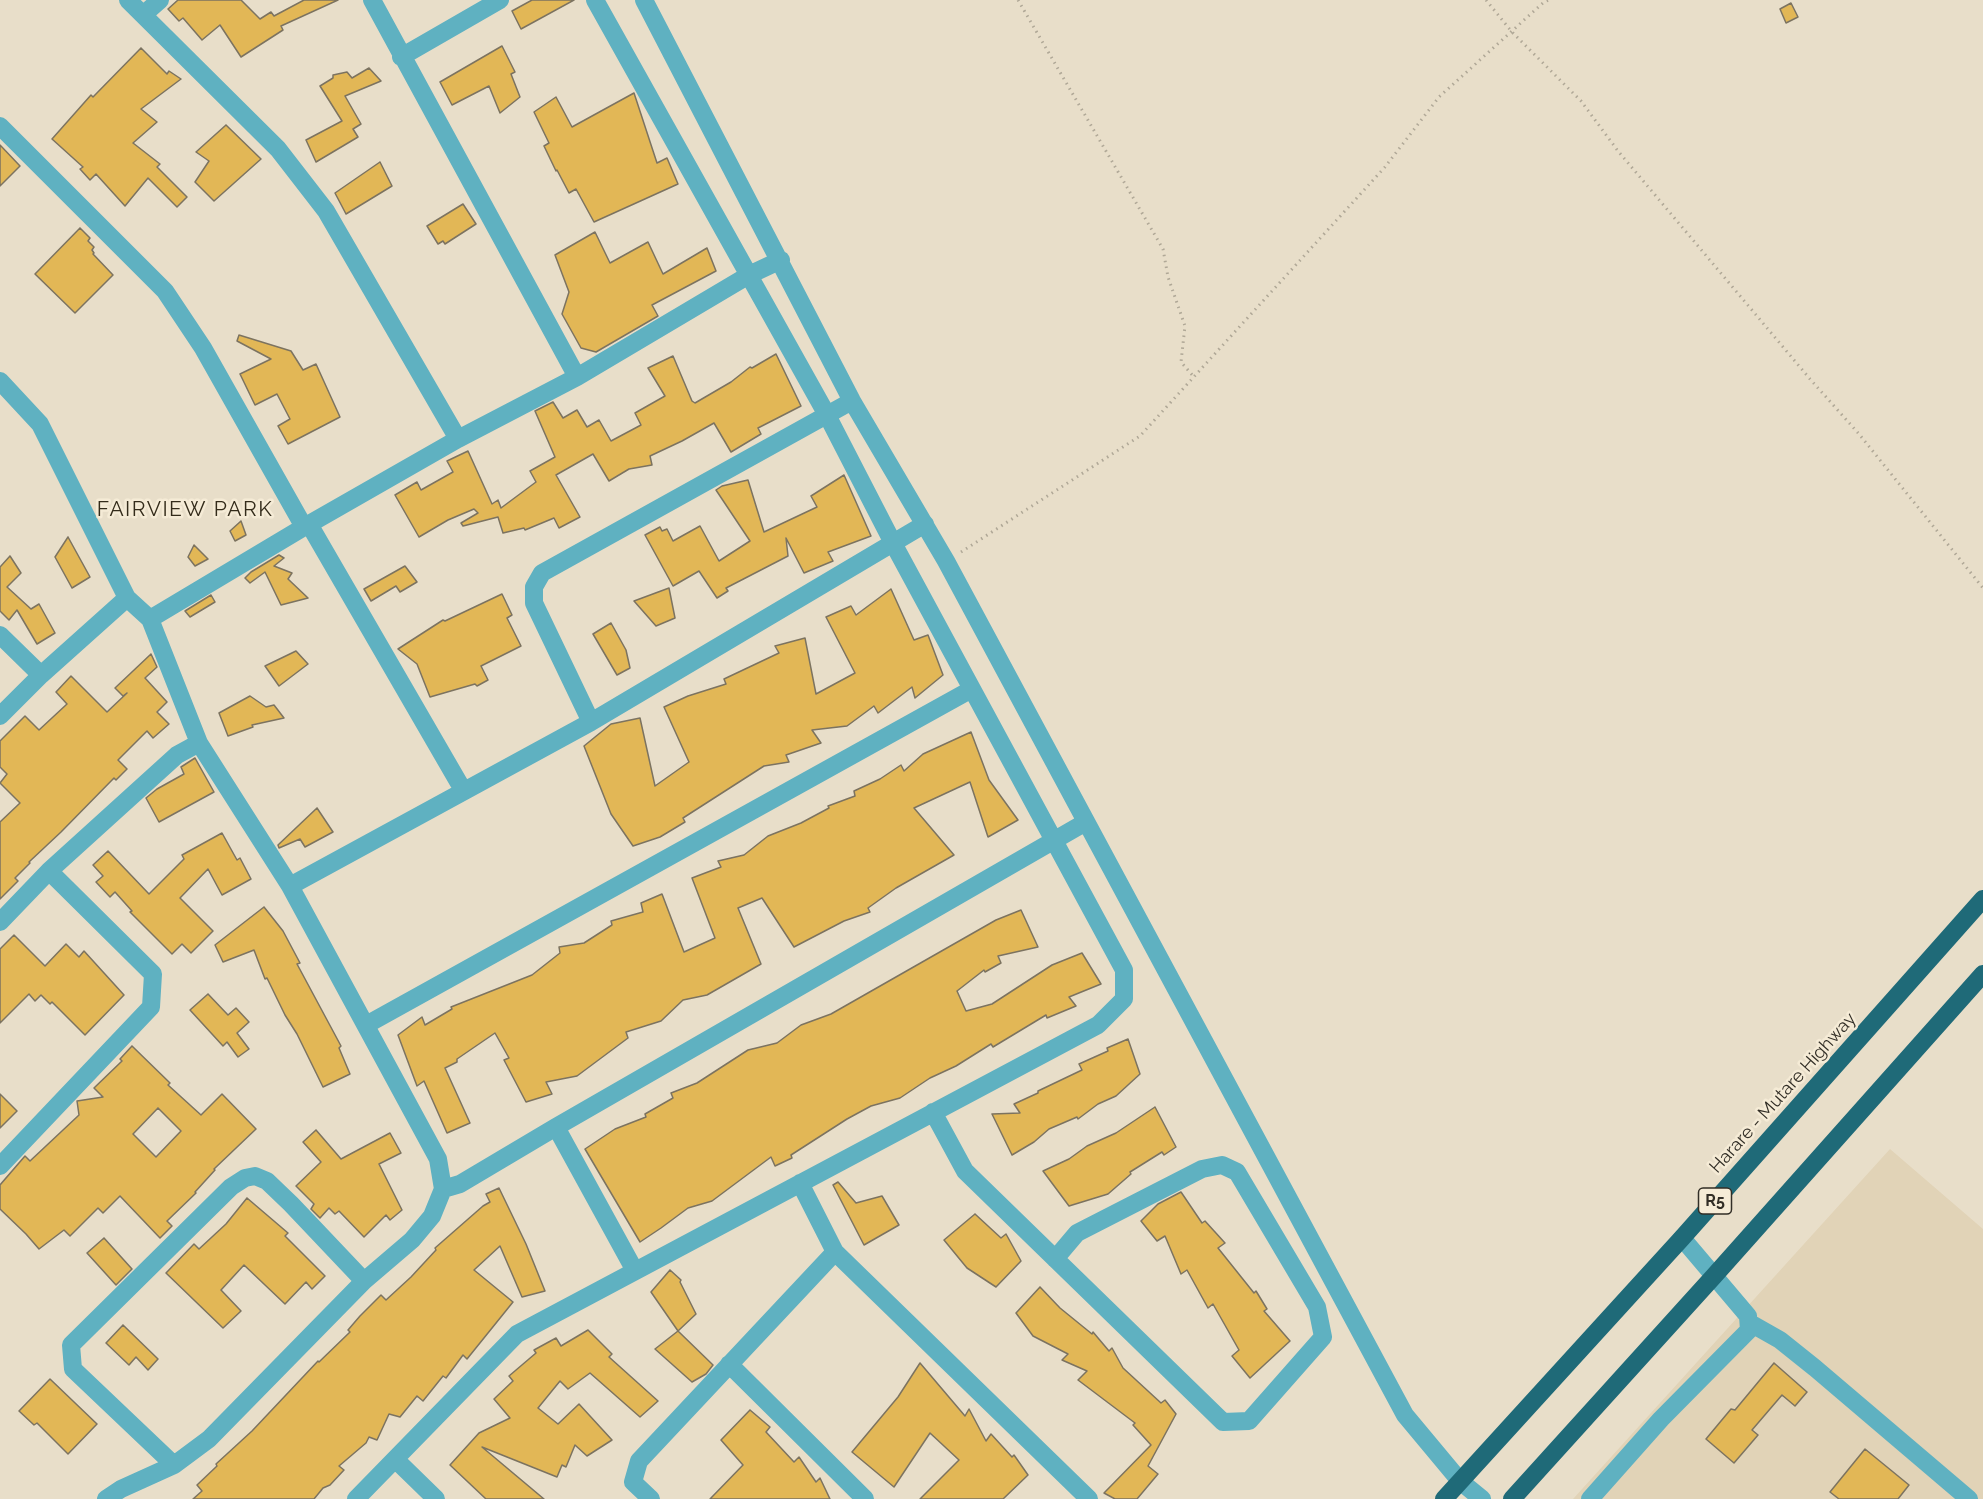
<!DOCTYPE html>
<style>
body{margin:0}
canvas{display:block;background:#e8dec9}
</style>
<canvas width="1983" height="1499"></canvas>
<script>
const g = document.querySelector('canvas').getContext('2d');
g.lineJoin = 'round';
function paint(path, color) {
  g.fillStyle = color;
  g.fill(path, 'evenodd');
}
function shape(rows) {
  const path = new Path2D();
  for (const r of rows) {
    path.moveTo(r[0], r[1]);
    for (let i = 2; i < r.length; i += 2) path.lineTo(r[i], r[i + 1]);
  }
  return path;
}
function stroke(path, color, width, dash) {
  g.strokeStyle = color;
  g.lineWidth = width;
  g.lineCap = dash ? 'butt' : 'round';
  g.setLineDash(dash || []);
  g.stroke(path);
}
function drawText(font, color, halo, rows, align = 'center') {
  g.font = font + ' Raleway,sans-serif';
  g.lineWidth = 5;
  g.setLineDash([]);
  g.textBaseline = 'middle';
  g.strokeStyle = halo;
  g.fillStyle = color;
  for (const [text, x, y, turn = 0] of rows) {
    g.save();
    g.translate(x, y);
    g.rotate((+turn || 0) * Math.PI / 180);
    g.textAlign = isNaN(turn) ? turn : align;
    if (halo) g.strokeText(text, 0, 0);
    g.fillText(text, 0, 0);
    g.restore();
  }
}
paint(shape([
 [1890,1149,1983,1229,1983,1499,1573,1499]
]), '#e1d3b7');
const building = shape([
 [178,0,241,0,260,19,271,12,274,16,304,0,338,0,281,26,283,30,241,57,220,25,202,40,183,18,179,21,168,9,178,0],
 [532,0,574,0,521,29,512,11,532,0],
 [1791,3,1798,17,1786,23,1780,9,1791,3],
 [502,46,515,72,511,74,520,97,500,113,489,86,452,105,440,82,502,46],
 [141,48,167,74,169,71,181,79,141,109,157,122,133,143,160,164,157,167,187,197,177,207,148,178,125,206,96,174,90,180,80,169,83,167,52,139,91,95,93,97,141,48],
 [369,68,381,81,345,96,361,124,353,129,358,137,316,162,306,140,342,121,320,86,333,78,333,75,347,72,352,78,369,68],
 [634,93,657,163,667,158,678,184,594,222,576,189,569,193,557,170,556,171,544,146,549,143,534,112,556,97,572,127,634,93],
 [226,125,261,159,214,201,195,182,209,161,196,152,226,125],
 [0,145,20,166,0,186,0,145],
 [380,162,392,186,346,214,335,193,380,162],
 [463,204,476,224,445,244,443,241,438,244,427,226,463,204],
 [80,228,90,238,88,241,94,247,92,250,94,253,93,254,113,275,75,313,35,274,80,228],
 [595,232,610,263,648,242,663,274,707,248,716,271,652,305,658,316,596,352,581,348,562,314,569,292,555,255,595,232],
 [239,335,291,351,303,370,316,364,340,417,288,444,278,426,290,419,277,394,255,405,240,374,271,359,237,341,239,335],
 [776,354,801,406,758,428,761,434,731,452,714,423,682,441,650,456,652,465,629,469,609,481,593,454,556,475,580,517,559,528,554,518,525,530,524,528,503,533,498,517,463,526,461,523,478,513,474,509,448,520,419,537,395,495,417,482,421,490,453,472,447,461,468,451,492,504,498,500,501,508,536,482,530,471,555,457,535,411,553,402,563,418,577,410,587,427,599,420,611,441,641,425,635,413,665,396,648,368,673,356,692,401,695,403,731,382,750,367,752,368,776,354],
 [844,475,871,536,828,552,833,561,804,573,786,538,788,556,726,588,728,591,717,598,699,571,673,586,645,535,660,527,662,531,667,529,673,541,700,526,719,561,750,541,716,490,722,486,748,480,764,532,817,507,811,496,844,475],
 [241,521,246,535,235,541,230,531,241,521],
 [68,537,90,577,72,588,55,557,68,537],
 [194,545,208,559,195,566,188,557,194,545],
 [279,555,284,558,274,566,292,573,288,579,308,598,281,605,265,572,250,583,245,578,251,572,279,555],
 [10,556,21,573,7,587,31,609,39,604,55,633,37,644,17,610,9,620,0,611,0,567,10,556],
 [405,566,417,582,400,592,396,586,371,601,364,589,405,566],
 [669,588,675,618,656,626,634,601,669,588],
 [891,589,914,640,928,635,943,675,915,698,912,687,878,713,874,706,847,726,812,730,821,743,786,755,789,762,764,766,683,818,685,822,660,837,633,846,611,814,584,746,611,724,640,718,655,786,689,762,664,707,688,696,726,684,724,679,779,653,775,646,805,638,816,694,855,673,826,617,851,606,856,615,891,589],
 [502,594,512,615,507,618,521,646,481,666,488,680,477,686,475,684,430,697,417,664,398,649,443,620,445,621,502,594],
 [211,595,215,602,190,617,185,611,211,595],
 [611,623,626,650,630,668,617,675,593,634,611,623],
 [296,651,308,664,279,686,265,666,296,651],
 [151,654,157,667,145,678,167,702,157,712,169,724,153,738,147,731,118,760,127,769,116,780,114,778,61,832,29,862,30,863,15,878,18,881,0,899,0,822,20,803,0,783,7,774,0,767,0,741,25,716,39,730,67,704,56,692,71,676,107,712,127,693,123,696,115,688,151,654],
 [250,696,266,707,274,705,284,718,252,725,253,727,228,736,219,713,250,696],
 [971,732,989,780,1018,820,988,837,970,782,914,808,954,855,896,888,868,908,870,912,844,921,794,947,762,898,738,908,761,964,707,995,683,1000,661,1021,626,1032,628,1038,577,1076,546,1082,552,1094,526,1102,504,1060,509,1058,495,1033,457,1059,457,1062,445,1068,470,1123,447,1133,424,1081,417,1086,398,1035,422,1017,425,1025,452,1009,451,1007,532,975,560,953,559,947,584,943,612,925,611,921,643,912,641,903,662,894,684,952,715,938,692,878,721,867,718,861,744,855,768,836,801,823,829,808,828,806,855,796,854,791,880,779,901,765,904,771,923,754,971,732],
 [195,758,214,792,159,822,146,798,157,789,184,774,181,767,195,758],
 [317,808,333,832,305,847,300,839,279,848,278,845,317,808],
 [222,833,237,860,240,858,251,879,222,895,208,869,180,898,213,931,191,953,182,944,172,954,130,912,132,911,115,892,110,897,96,882,103,876,93,865,108,851,149,894,184,859,182,855,222,833],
 [264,907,283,931,300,963,297,964,341,1046,339,1048,350,1074,323,1087,297,1034,285,1015,267,978,265,979,254,950,223,962,215,945,264,907],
 [1021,910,1038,947,998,956,1001,963,985,972,984,970,957,991,966,1011,992,1004,1052,965,1082,953,1101,984,1069,997,1076,1006,1047,1018,1046,1015,993,1047,991,1044,956,1066,930,1078,900,1098,871,1106,847,1119,791,1155,792,1158,775,1166,771,1157,712,1201,688,1208,661,1228,640,1242,585,1149,615,1129,646,1117,645,1114,673,1098,671,1093,697,1083,748,1050,777,1043,801,1025,831,1014,996,920,1021,910],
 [14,935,45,966,66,944,79,957,84,951,124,995,85,1035,52,1002,50,1004,41,995,35,1001,29,994,0,1023,0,949,14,935],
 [208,994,228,1015,236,1008,249,1022,237,1033,249,1049,238,1057,227,1042,223,1046,190,1010,208,994],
 [1128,1039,1140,1074,1116,1096,1098,1104,1078,1119,1077,1117,1049,1129,1034,1142,1012,1155,992,1114,1020,1113,1014,1104,1038,1093,1038,1091,1082,1070,1079,1064,1108,1051,1107,1048,1128,1039],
 [132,1046,170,1083,168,1085,201,1115,222,1094,256,1129,214,1169,215,1170,195,1192,196,1193,167,1221,172,1226,160,1238,120,1196,103,1213,98,1208,70,1236,64,1230,39,1249,26,1234,0,1209,0,1185,25,1156,30,1161,79,1115,77,1101,103,1097,94,1088,122,1061,120,1059,132,1046],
 [158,1108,181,1131,156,1157,133,1134,158,1108],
 [0,1094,17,1111,0,1128,0,1094],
 [1155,1107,1176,1147,1164,1155,1162,1152,1130,1172,1131,1174,1108,1194,1069,1206,1043,1171,1069,1159,1087,1146,1116,1133,1155,1107],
 [316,1130,341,1159,390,1133,401,1153,379,1164,402,1210,390,1220,386,1215,364,1237,339,1211,335,1214,329,1208,320,1218,311,1209,314,1204,296,1186,321,1162,303,1142,316,1130],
 [838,1182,856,1203,882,1196,899,1225,864,1245,833,1185,838,1182],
 [499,1188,526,1244,545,1291,522,1297,500,1246,474,1270,513,1302,467,1359,463,1355,446,1378,443,1376,423,1401,417,1396,400,1417,389,1414,377,1440,369,1437,366,1443,339,1466,344,1470,330,1485,323,1488,314,1499,193,1499,202,1491,197,1485,217,1466,216,1464,252,1431,318,1361,319,1362,350,1332,348,1330,360,1316,381,1295,386,1300,411,1277,436,1250,435,1248,483,1206,490,1202,486,1194,499,1188],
 [1181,1192,1202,1223,1205,1221,1225,1243,1218,1248,1254,1293,1256,1291,1267,1309,1264,1311,1290,1341,1250,1378,1232,1356,1239,1350,1213,1304,1208,1308,1187,1270,1181,1274,1165,1236,1157,1241,1141,1221,1158,1204,1181,1192],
 [247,1198,288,1233,285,1236,325,1276,312,1289,306,1282,285,1304,244,1265,221,1290,241,1311,223,1328,166,1273,194,1244,199,1249,226,1224,247,1198],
 [975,1214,1001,1238,1006,1234,1021,1261,996,1287,967,1268,944,1240,975,1214],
 [104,1238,132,1269,116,1285,87,1253,104,1238],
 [670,1270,681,1280,680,1282,696,1314,678,1331,651,1292,670,1270],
 [1040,1287,1060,1308,1092,1334,1093,1332,1109,1351,1112,1348,1123,1368,1161,1403,1165,1400,1176,1414,1148,1466,1158,1474,1137,1499,1115,1499,1104,1493,1151,1445,1133,1425,1135,1423,1078,1380,1087,1371,1062,1360,1068,1354,1033,1336,1016,1313,1040,1287],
 [123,1325,158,1359,148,1370,136,1357,129,1365,106,1343,123,1325],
 [588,1330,612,1354,609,1357,658,1401,640,1417,590,1373,568,1389,560,1381,538,1408,558,1424,579,1404,612,1440,587,1456,575,1445,566,1467,562,1465,557,1477,482,1447,544,1499,486,1499,450,1465,479,1433,510,1418,494,1399,513,1381,509,1376,536,1353,534,1350,556,1338,561,1346,588,1330],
 [678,1331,713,1365,706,1374,692,1382,655,1349,678,1331],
 [920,1363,965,1416,969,1409,986,1441,991,1434,1012,1457,1014,1455,1028,1475,1003,1499,920,1499,959,1460,930,1433,894,1487,852,1452,898,1397,920,1363],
 [1774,1363,1807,1392,1795,1406,1782,1395,1752,1430,1758,1435,1734,1463,1706,1439,1731,1409,1735,1410,1774,1363],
 [50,1379,97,1424,68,1454,37,1423,34,1425,19,1411,50,1379],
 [750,1410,770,1427,766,1432,794,1462,799,1457,816,1482,820,1478,830,1499,710,1499,743,1465,721,1440,750,1410],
 [1865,1449,1909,1485,1898,1499,1839,1499,1830,1492,1865,1449]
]);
paint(building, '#e2b756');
stroke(building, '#7c7360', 1.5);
stroke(shape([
 [1018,0,1163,249,1168,277,1185,326,1181,362,1194,377],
 [1486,0,1512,32,1581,101,1618,151,1810,379,1859,434,1983,588],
 [961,552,1140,436,1385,167,1439,97,1544,2,1549,0]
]), '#b0a897', 3, [1.5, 4.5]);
stroke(shape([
 [128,0,278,149,326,211,458,439],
 [372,0,577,377],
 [644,0,852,401,946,561,1405,1415,1460,1481,1482,1499],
 [143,15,160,0],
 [401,57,500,0],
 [0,126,165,291,203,348,304,527],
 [0,381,40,424,127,598,150,619,199,743,290,886,438,1159,443,1189,432,1216,412,1240,364,1281,209,1439,174,1465,121,1489,106,1499],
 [309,524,463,790],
 [150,619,304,527,458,439,577,377,749,275,781,260],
 [0,635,41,675],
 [0,716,41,675,127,598],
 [591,722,534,603,534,587,542,573,852,401],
 [290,886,591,722,925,524],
 [0,922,49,871,177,755,199,743],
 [366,1025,972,689],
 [933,1112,965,1171,1223,1422,1249,1421,1323,1337,1317,1307,1237,1172,1222,1165,1202,1169,1077,1233,1055,1259],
 [556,1127,635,1271],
 [0,1166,151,1007,153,974,49,871],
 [800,1183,835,1252,1089,1499],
 [443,1189,460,1184,556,1127,1086,822],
 [1750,1323,1780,1340,1815,1368,1969,1499],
 [729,1364,865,1499],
 [395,1459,436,1499],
 [174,1465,73,1369,71,1345,231,1187,245,1178,255,1176,267,1181,291,1204,364,1281],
 [356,1499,517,1334,1098,1025,1124,999,1124,970,893,543,827,415,595,0],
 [651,1499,633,1482,639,1461,835,1252],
 [1590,1499,1661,1419,1749,1330,1748,1316,1682,1238]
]), '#5fb1c1', 18);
stroke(shape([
 [1444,1499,1682,1238,1983,899],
 [1512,1499,1714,1276,1983,974]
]), '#1f6a78', 18);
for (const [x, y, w] of [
 [1715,1201,33]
]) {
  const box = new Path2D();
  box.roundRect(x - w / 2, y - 13, w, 26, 4.5);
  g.fillStyle = '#f5ebd6';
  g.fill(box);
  stroke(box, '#322e26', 1.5);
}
drawText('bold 16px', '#322e26', null, [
 ["R5",1715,1201]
]);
drawText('18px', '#322e26', '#f5ebd6', [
 ["Harare - Mutare Highway",1783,1093,-48]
]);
g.letterSpacing = '1.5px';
drawText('21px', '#332b1a', '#f5ebd6', [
 ["FAIRVIEW PARK",185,510]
]);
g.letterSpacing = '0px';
</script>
